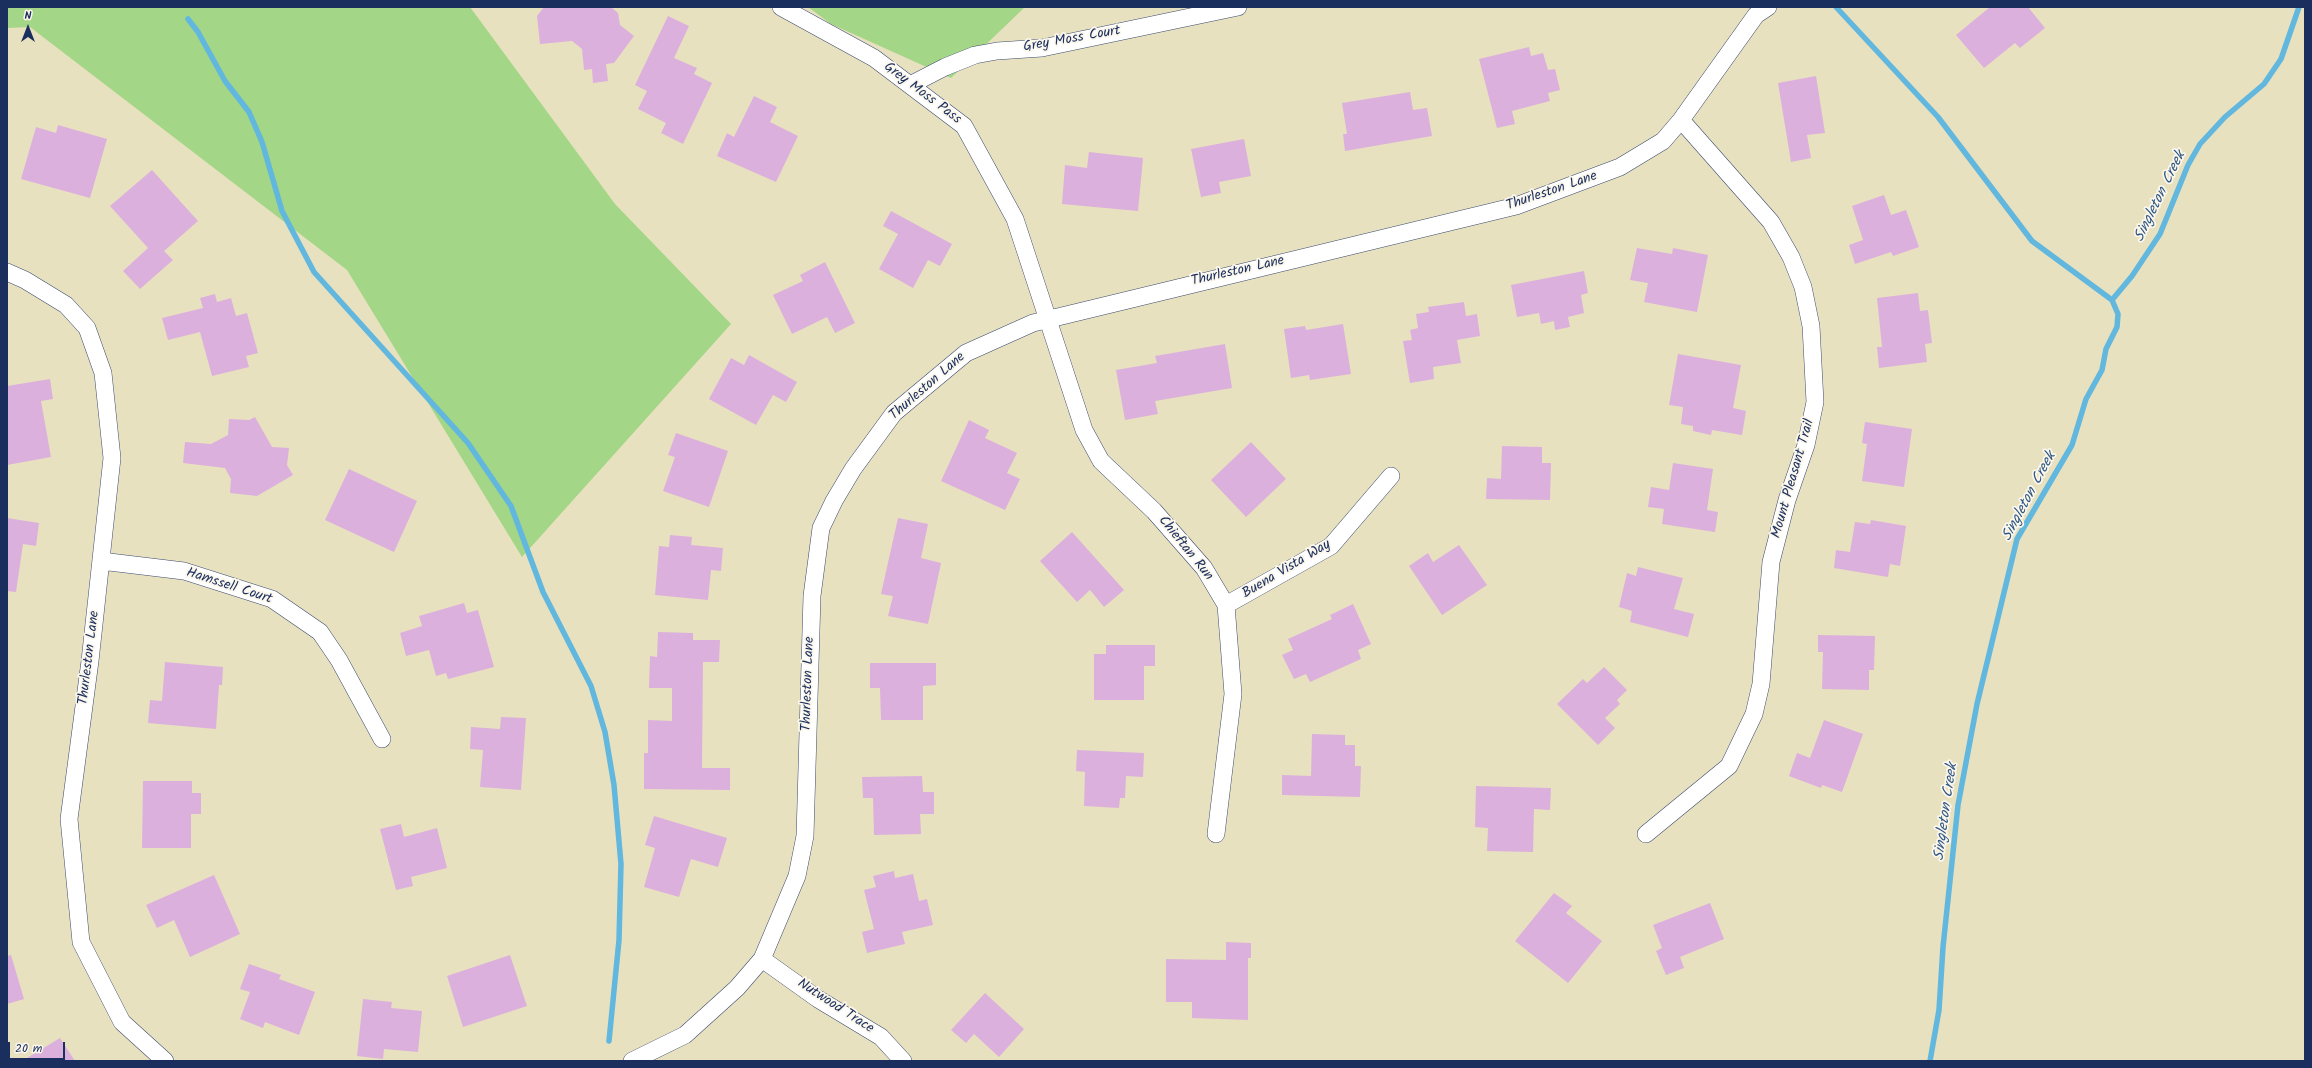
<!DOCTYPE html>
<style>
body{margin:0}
#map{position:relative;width:2312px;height:1068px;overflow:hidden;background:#e8e1bf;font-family:Kalam,sans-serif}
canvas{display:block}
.frame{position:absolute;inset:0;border:8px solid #1b2f5e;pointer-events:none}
.north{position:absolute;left:8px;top:8px;width:40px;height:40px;-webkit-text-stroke:3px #fbf7ec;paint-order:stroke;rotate:0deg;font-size:11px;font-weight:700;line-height:16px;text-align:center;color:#1b2f5e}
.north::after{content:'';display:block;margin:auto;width:14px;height:18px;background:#1b2f5e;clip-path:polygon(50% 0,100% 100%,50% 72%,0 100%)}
.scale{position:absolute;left:8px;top:1042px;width:57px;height:18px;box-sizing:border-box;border:2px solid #1b2f5e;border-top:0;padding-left:5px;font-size:12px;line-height:14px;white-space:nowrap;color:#1b2f5e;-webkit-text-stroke:3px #fbf7ec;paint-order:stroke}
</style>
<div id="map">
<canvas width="2312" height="1068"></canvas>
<div class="frame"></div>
<div class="north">N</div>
<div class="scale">20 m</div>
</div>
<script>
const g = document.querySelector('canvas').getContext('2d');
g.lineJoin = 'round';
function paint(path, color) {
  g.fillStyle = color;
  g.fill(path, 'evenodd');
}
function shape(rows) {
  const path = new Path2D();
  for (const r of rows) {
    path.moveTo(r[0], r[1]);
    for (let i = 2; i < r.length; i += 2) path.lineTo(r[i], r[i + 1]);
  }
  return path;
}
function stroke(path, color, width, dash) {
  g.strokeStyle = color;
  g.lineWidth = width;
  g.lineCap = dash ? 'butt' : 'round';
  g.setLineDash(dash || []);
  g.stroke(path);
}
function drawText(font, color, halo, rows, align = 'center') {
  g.font = font + ' Kalam,sans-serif';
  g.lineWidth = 3.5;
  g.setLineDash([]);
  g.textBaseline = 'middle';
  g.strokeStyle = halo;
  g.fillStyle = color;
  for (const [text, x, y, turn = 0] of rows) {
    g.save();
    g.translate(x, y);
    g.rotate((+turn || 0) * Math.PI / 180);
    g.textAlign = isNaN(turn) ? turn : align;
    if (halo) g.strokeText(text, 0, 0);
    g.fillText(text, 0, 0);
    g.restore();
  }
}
paint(shape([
 [7,7,470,7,615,204,731,324,522,557,347,270,30,27,7,28],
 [808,7,1025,7,951,78,831,24]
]), '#a3d686');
stroke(shape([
 [1836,7,1938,117,2032,241,2112,300],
 [188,19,198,32,225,81,249,112,262,142,282,211,314,272,468,443,511,506,543,592,591,686,605,732,614,785,621,864,619,940,609,1041],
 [2112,300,2132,276,2160,234,2188,165,2200,144,2225,117,2264,84,2281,59,2299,7],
 [1930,1061,1939,1010,1943,947,1958,805,1977,704,2017,539,2072,445,2086,399,2102,370,2106,349,2117,327,2118,314,2112,300]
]), '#61b7de', 5.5);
paint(shape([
 [544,7,611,7,618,13,620,25,634,36,614,63,606,64,608,81,593,83,592,69,584,70,582,49,572,41,540,44,537,16],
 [1990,7,2028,7,2045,28,2020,48,2015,43,1984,68,1956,35],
 [668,16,689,26,674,58,697,68,694,74,712,83,683,144,661,133,666,123,638,109,647,91,635,85],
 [1529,47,1531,56,1543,53,1548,70,1555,69,1560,90,1548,93,1550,101,1512,111,1515,124,1497,128,1479,59],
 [1816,76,1825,133,1807,135,1811,158,1791,162,1778,83],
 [1410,92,1413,110,1427,108,1432,136,1345,151,1343,134,1347,134,1342,103],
 [754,96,777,107,770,122,798,136,776,182,717,156,727,133,734,137],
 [58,125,107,139,90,198,21,179,36,127,56,133],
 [1244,139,1251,176,1219,182,1221,193,1201,197,1191,149],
 [1089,152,1143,158,1138,211,1062,204,1065,165,1087,168],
 [152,170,198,221,164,251,173,260,140,289,123,271,148,248,110,206],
 [1884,195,1891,215,1906,210,1919,247,1893,256,1891,252,1855,264,1849,245,1863,240,1852,206],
 [891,211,952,244,940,266,928,260,913,288,879,269,898,234,883,226],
 [1637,248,1672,254,1673,248,1708,255,1697,312,1644,302,1648,283,1630,280],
 [825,262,855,323,835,333,827,317,792,334,773,295,803,281,800,275],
 [1584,271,1588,293,1581,295,1584,313,1568,317,1570,327,1555,330,1554,321,1541,324,1539,313,1517,317,1511,285],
 [1918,293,1920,311,1928,310,1932,343,1925,344,1927,362,1879,368,1877,347,1882,347,1877,298],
 [215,294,217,302,231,298,236,316,247,313,258,353,246,356,249,367,212,376,200,332,168,340,162,318,203,308,200,298],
 [1464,302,1466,316,1477,314,1480,336,1457,340,1461,363,1433,367,1434,379,1410,383,1403,341,1412,340,1410,330,1418,328,1416,314,1429,312,1428,307],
 [1343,324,1351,374,1310,380,1309,375,1291,378,1284,329,1305,326,1306,330],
 [1225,344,1232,388,1155,401,1158,414,1125,420,1116,370,1157,363,1155,356],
 [1678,354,1741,365,1733,408,1746,411,1742,435,1712,430,1711,435,1693,431,1693,426,1681,424,1683,407,1669,405],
 [749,355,797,382,786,402,773,395,756,425,709,399,731,358,744,365],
 [50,379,53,399,41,401,51,457,7,465,7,386],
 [255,417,272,447,289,448,287,465,293,475,257,496,230,493,231,479,225,468,183,463,185,442,211,444,228,435,229,419,249,420],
 [969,420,989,430,985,438,1017,453,1007,473,1020,479,1005,510,941,481],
 [1865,422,1912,429,1904,487,1862,481,1867,444,1862,443],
 [676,433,728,451,709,507,663,491,675,457,668,455],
 [1251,442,1286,479,1246,517,1211,480],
 [1502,446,1542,447,1542,463,1551,463,1550,500,1486,499,1487,478,1501,479],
 [1673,463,1713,469,1707,510,1718,512,1715,532,1662,524,1664,509,1648,507,1651,487,1669,490],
 [349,469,417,501,394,552,325,520],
 [7,518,39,523,36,546,23,544,16,592,7,591],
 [898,518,928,524,921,558,941,563,928,624,888,616,893,596,881,594],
 [1871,520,1906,526,1900,566,1890,564,1888,577,1834,568,1836,550,1850,552,1855,522,1870,524],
 [1072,532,1124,590,1104,607,1090,590,1077,602,1040,561],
 [670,535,692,537,691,545,723,548,721,571,711,570,708,600,655,595,659,546,669,547],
 [1459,545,1487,585,1442,615,1409,566,1428,553,1433,562],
 [1638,567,1683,578,1674,609,1694,614,1688,637,1630,622,1632,611,1619,607,1627,573,1636,576],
 [464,603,467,613,478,610,494,667,448,679,446,673,436,676,429,650,406,656,400,633,422,626,419,616],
 [1353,604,1371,644,1358,650,1361,659,1310,682,1306,674,1294,679,1282,655,1293,650,1288,639,1332,619,1330,615],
 [658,632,693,633,693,640,720,640,719,662,703,662,702,768,730,768,730,790,644,789,644,753,648,753,648,720,672,721,672,688,649,688,650,656,657,657],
 [1818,635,1875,636,1874,670,1869,670,1869,690,1822,689,1823,652,1818,652],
 [1106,645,1155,645,1155,666,1144,666,1144,700,1094,700,1094,654,1106,654],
 [165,662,223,667,222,685,219,685,216,729,148,723,150,700,162,701],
 [870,663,936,663,936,685,923,686,923,720,881,720,880,688,870,688],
 [1604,667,1627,690,1617,700,1620,704,1605,718,1615,728,1598,745,1557,704,1583,679,1587,683],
 [501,717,526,718,521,790,480,787,483,750,470,749,471,727,500,729],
 [1824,720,1863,734,1842,792,1822,785,1821,788,1789,776,1797,753,1810,758],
 [1312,734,1345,735,1345,745,1355,745,1355,766,1361,766,1360,797,1282,795,1282,775,1311,776],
 [1077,750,1144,753,1143,777,1126,776,1125,798,1120,798,1119,808,1084,806,1085,772,1076,771],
 [922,776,923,792,934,792,934,814,920,814,921,834,874,835,873,798,863,798,862,777],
 [143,781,192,781,192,793,201,793,201,814,191,814,191,848,142,848],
 [1476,786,1551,788,1550,810,1534,809,1533,852,1487,851,1488,828,1475,827],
 [654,816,727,838,718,867,691,859,679,897,644,887,655,848,645,845],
 [401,824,404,837,437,828,447,868,411,877,413,886,396,890,380,829],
 [894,871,895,878,913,874,919,901,927,899,933,925,902,932,905,944,867,953,862,932,874,929,864,890,876,887,873,876],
 [214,875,240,934,190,957,174,920,157,928,146,905],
 [1554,893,1572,906,1566,913,1602,941,1568,983,1515,941],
 [1710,903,1724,939,1680,957,1684,968,1666,975,1656,951,1662,948,1653,925],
 [1226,942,1251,943,1251,958,1248,958,1248,1020,1192,1018,1192,1002,1166,1002,1166,959,1226,960],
 [11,955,24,999,7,1004,7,956],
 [510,955,527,1006,463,1027,447,976],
 [249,964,281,975,279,979,315,992,299,1035,265,1022,263,1028,240,1019,250,992,240,989],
 [985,993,1024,1029,999,1057,974,1034,966,1043,951,1030],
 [363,999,392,1002,391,1008,422,1011,418,1052,384,1049,383,1059,357,1056],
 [60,1038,75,1061,22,1061]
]), '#dcb0dd');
const minor = shape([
 [781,7,874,58,964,126,1015,219,1084,430,1101,461,1154,511,1204,568,1226,605,1233,694,1216,834],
 [910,85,945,67,975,55,997,51,1042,48,1238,7],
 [7,272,25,280,66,305,87,328,103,373,112,458,90,661,69,819,81,942,122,1022,165,1061],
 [101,561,184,571,272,599,320,632,339,660,382,739],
 [1226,605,1331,546,1391,476],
 [1646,834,1729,766,1754,714,1761,684,1771,562,1787,500,1806,445,1815,402,1811,326,1803,287,1791,257,1771,222,1681,120],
 [762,959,818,999,881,1037,903,1061],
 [632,1061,685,1035,737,988,762,959,797,876,805,836,812,596,821,528,834,501,853,469,894,413,966,353,1033,323,1516,206,1620,167,1663,141,1681,120,1756,15,1768,7]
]);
stroke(minor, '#3a4a6d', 18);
stroke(minor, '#fff', 17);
drawText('14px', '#1b2f5e', '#fbf7ec', [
 ["Grey Moss Court",1072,40,-10],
 ["Grey Moss Pass",922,94,37],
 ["Thurleston Lane",1552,192,-19],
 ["Thurleston Lane",1238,272,-13],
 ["Thurleston Lane",928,387,-41],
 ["Mount Pleasant Trail",1794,479,-74],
 ["Chieftan Run",1185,549,51],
 ["Buena Vista Way",1287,570,-31],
 ["Hamssell Court",229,587,18],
 ["Thurleston Lane",90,658,-83],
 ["Thurleston Lane",809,684,-88],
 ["Nutwood Trace",835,1007,33]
]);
drawText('italic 15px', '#305884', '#fbf7ec', [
 ["Singleton Creek",2161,197,-64],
 ["Singleton Creek",2030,497,-62],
 ["Singleton Creek",1947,812,-82]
]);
</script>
